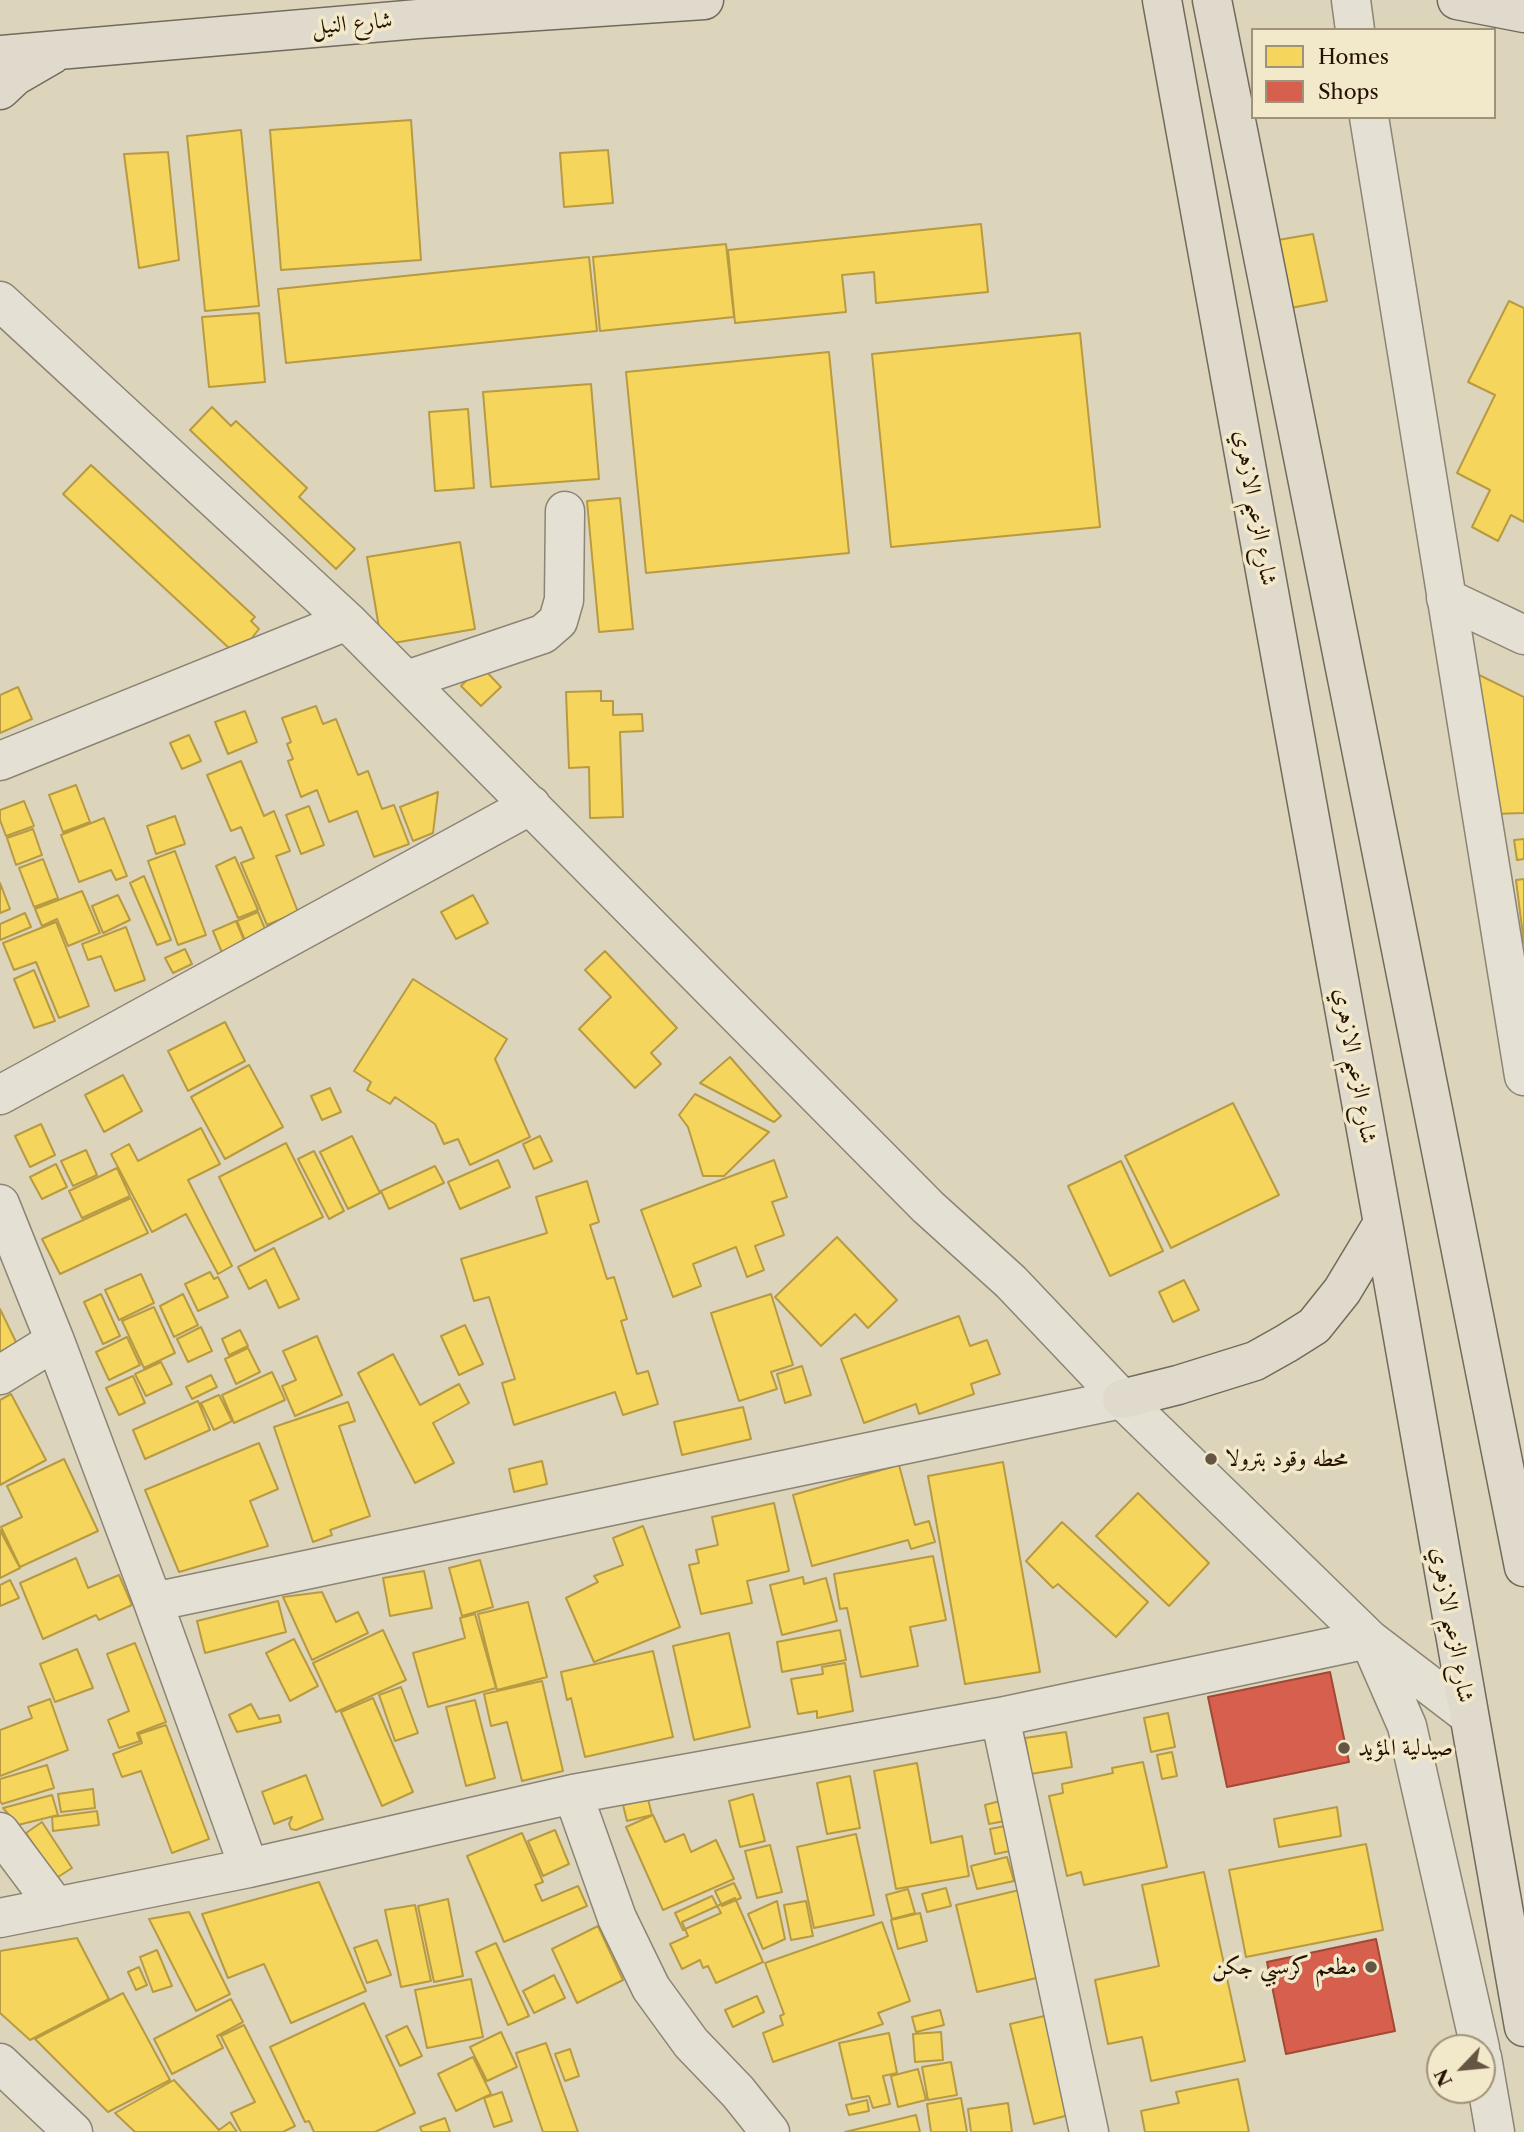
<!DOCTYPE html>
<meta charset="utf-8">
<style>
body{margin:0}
#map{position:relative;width:1524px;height:2132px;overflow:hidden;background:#ddd5bb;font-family:"Libre Caslon Text",serif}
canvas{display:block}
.legend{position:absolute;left:1251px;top:28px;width:245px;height:91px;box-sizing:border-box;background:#f2e8ca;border:2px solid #a0927a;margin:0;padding:9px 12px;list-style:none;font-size:21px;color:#251102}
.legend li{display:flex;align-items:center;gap:14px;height:35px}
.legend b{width:35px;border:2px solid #a0927a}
.north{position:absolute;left:1426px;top:2034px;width:70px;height:70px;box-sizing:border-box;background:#f2e8ca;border:2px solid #a0927a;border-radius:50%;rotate:244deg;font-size:19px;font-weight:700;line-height:28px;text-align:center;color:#251102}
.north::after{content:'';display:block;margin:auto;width:24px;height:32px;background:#655643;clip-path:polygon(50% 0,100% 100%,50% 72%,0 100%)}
</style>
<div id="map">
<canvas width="1524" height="2132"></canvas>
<ul class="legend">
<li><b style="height:19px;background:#f6d55c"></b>Homes</li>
<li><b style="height:19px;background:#d6604d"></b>Shops</li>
</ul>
<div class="north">N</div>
</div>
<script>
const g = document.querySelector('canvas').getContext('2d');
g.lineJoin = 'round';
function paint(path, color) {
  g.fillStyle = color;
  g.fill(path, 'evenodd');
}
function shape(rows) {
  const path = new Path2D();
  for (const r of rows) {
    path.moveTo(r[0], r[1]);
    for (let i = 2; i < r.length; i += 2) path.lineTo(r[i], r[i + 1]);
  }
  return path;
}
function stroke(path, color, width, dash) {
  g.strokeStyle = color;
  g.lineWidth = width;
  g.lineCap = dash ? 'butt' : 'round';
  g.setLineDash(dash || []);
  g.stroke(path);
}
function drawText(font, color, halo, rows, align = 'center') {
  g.font = font + ' "Libre Caslon Text",Amiri,serif';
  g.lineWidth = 7;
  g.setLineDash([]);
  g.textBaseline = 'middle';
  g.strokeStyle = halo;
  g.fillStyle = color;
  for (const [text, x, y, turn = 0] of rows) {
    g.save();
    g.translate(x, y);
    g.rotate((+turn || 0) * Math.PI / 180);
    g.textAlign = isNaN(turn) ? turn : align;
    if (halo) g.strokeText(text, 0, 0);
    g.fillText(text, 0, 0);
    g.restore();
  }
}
const homes = shape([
 [411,120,421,260,281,270,270,130,411,120],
 [241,130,259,306,205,311,187,136,241,130],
 [608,150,613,203,564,207,560,153,608,150],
 [168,152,179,260,139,268,124,154,168,152],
 [981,224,988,292,876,303,874,272,842,275,846,312,735,323,728,250,981,224],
 [1313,234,1327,301,1291,308,1278,240,1313,234],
 [726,244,734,317,600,331,593,257,726,244],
 [589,257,597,331,286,363,278,289,589,257],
 [1509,301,1524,308,1524,522,1511,515,1498,541,1472,527,1490,490,1457,473,1495,395,1468,382,1509,301],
 [259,313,265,382,209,387,202,317,259,313],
 [1080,333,1100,527,891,547,872,354,1080,333],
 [829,352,849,553,646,573,626,372,829,352],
 [591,384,599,479,491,487,483,392,591,384],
 [212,407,231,426,236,421,307,488,299,497,355,549,336,569,190,430,212,407],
 [468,409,474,488,435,491,429,412,468,409],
 [91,465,255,617,251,621,259,629,251,639,229,648,63,494,91,465],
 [620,498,633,629,599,632,587,501,620,498],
 [460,542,475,629,382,645,367,557,460,542],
 [481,666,501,687,481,706,461,686,481,666],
 [1469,670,1524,697,1524,813,1493,814,1469,670],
 [18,687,32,719,0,733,0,695,18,687],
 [601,691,601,701,613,701,613,715,642,714,643,731,620,732,623,817,590,818,589,767,569,768,566,692,601,691],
 [316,706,323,724,336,719,358,775,368,771,382,809,394,805,409,844,374,857,357,811,329,822,317,790,301,797,288,761,293,759,287,744,291,742,282,718,316,706],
 [245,711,257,742,228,754,215,722,245,711],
 [189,735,201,761,182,769,170,743,189,735],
 [241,761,264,816,274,811,290,851,276,856,298,912,267,925,241,863,254,858,241,827,231,831,207,775,241,761],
 [76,785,90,822,63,832,49,795,76,785],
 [438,792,433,833,413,841,400,807,438,792],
 [24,801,34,826,6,836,0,820,0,810,24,801],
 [309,806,324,845,301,854,286,815,309,806],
 [175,816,185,844,156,854,147,826,175,816],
 [104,818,127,876,116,880,111,870,79,882,61,835,104,818],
 [33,829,42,855,16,865,7,838,33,829],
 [1524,839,1524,859,1517,860,1514,840,1524,839],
 [175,851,206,935,178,945,148,861,175,851],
 [235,857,258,910,238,918,216,866,235,857],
 [43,859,58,898,34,907,19,868,43,859],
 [144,876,171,940,157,945,130,883,144,876],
 [1524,879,1524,944,1516,880,1524,879],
 [0,883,10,909,0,913,0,883],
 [82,891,100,933,68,946,57,919,42,926,35,909,82,891],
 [118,895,130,920,103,933,92,906,118,895],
 [473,895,488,923,456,939,441,912,473,895],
 [258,912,267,934,246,943,237,921,258,912],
 [25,913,31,927,0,940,0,924,25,913],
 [236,921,246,945,223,955,213,931,236,921],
 [56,922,89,1006,59,1018,36,962,14,970,3,943,56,922],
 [126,927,145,980,115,991,101,956,88,960,82,944,126,927],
 [185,949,192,964,173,973,165,958,185,949],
 [605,951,677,1028,651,1053,661,1064,635,1088,579,1029,611,997,585,970,605,951],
 [34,970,55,1021,34,1028,14,979,34,970],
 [413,979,507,1039,495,1059,530,1137,470,1165,458,1139,444,1144,435,1124,395,1097,390,1104,367,1090,371,1082,354,1071,413,979],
 [225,1022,245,1061,188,1091,168,1051,225,1022],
 [730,1057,781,1116,774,1122,700,1083,730,1057],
 [249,1065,283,1127,225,1159,191,1097,249,1065],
 [123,1075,142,1111,104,1132,85,1095,123,1075],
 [330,1088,341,1112,322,1120,311,1096,330,1088],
 [695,1094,769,1132,724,1176,703,1176,688,1127,679,1115,695,1094],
 [1233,1103,1279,1195,1171,1248,1125,1156,1233,1103],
 [41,1124,55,1155,30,1167,15,1136,41,1124],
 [201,1128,220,1164,188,1180,232,1266,218,1274,186,1214,152,1232,111,1154,129,1144,138,1161,201,1128],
 [352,1136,380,1193,348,1209,320,1152,352,1136],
 [540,1136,552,1161,534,1169,523,1144,540,1136],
 [286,1143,323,1217,255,1251,219,1177,286,1143],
 [86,1150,97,1175,73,1186,61,1161,86,1150],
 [314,1151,344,1211,329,1219,298,1159,314,1151],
 [498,1160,510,1187,460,1209,448,1182,498,1160],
 [774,1160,787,1197,772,1202,784,1235,755,1246,764,1270,747,1277,736,1247,693,1264,701,1286,673,1297,641,1210,774,1160],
 [1121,1161,1163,1251,1110,1276,1068,1186,1121,1161],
 [56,1164,67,1187,42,1199,30,1177,56,1164],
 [435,1166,444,1183,389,1209,381,1191,435,1166],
 [117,1168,130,1196,82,1218,69,1191,117,1168],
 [587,1181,599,1222,590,1225,607,1279,614,1277,627,1319,621,1321,637,1374,648,1371,658,1404,623,1415,615,1392,514,1425,502,1383,515,1379,489,1297,474,1301,461,1259,547,1233,536,1197,587,1181],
 [131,1198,148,1233,60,1274,42,1239,131,1198],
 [837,1237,897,1300,868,1328,855,1314,821,1346,775,1297,837,1237],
 [274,1248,299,1299,279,1308,266,1280,249,1289,238,1267,274,1248],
 [210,1272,214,1279,218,1277,228,1297,198,1311,185,1284,210,1272],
 [141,1274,154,1303,119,1320,105,1290,141,1274],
 [1184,1280,1199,1310,1173,1322,1159,1292,1184,1280],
 [101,1294,120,1336,103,1344,84,1302,101,1294],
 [183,1294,198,1325,174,1337,160,1306,183,1294],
 [771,1294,793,1365,771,1372,777,1389,739,1401,711,1313,771,1294],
 [154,1307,175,1353,144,1368,122,1321,154,1307],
 [0,1309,17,1344,0,1352,0,1309],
 [959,1316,970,1346,987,1340,1000,1374,971,1384,974,1394,919,1414,916,1404,864,1423,841,1359,959,1316],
 [465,1325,483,1364,459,1375,441,1336,465,1325],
 [201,1327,212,1351,188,1362,177,1339,201,1327],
 [240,1330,248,1346,229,1355,222,1339,240,1330],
 [317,1336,342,1395,295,1416,282,1386,296,1380,283,1351,317,1336],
 [127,1337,140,1365,109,1380,96,1352,127,1337],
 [248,1348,260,1372,236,1384,225,1359,248,1348],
 [393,1354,420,1405,459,1384,469,1403,433,1423,454,1463,415,1483,358,1373,393,1354],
 [161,1362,172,1384,146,1396,135,1374,161,1362],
 [802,1366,811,1395,785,1403,777,1374,802,1366],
 [272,1372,285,1400,234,1423,222,1395,272,1372],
 [211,1375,217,1387,192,1399,186,1387,211,1375],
 [133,1376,145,1403,119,1415,106,1388,133,1376],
 [11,1394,46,1460,0,1485,0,1400,11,1394],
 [219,1395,232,1421,214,1430,201,1403,219,1395],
 [198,1401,210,1430,145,1459,133,1430,198,1401],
 [348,1402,355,1421,339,1426,370,1516,330,1530,332,1535,313,1542,274,1427,348,1402],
 [743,1407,751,1439,682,1455,674,1422,743,1407],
 [259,1443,278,1489,250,1501,268,1546,179,1572,145,1490,259,1443],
 [64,1459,98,1531,20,1567,1,1527,22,1517,7,1486,64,1459],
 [542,1461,547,1484,514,1492,509,1469,542,1461],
 [1003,1462,1040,1672,965,1684,928,1476,1003,1462],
 [899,1465,915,1525,929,1521,935,1542,911,1549,908,1540,812,1566,793,1495,899,1465],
 [1138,1493,1209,1563,1169,1606,1096,1536,1138,1493],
 [774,1503,789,1571,747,1581,752,1603,701,1614,689,1565,699,1563,696,1550,718,1545,712,1517,774,1503],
 [1062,1522,1148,1602,1116,1637,1058,1584,1053,1588,1026,1561,1062,1522],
 [643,1526,680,1627,594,1662,566,1598,598,1582,594,1576,623,1565,613,1538,643,1526],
 [0,1530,20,1568,0,1578,0,1530],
 [933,1556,946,1620,910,1627,918,1666,861,1677,847,1608,840,1609,834,1574,933,1556],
 [76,1558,88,1588,119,1575,132,1605,99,1620,96,1615,43,1639,20,1583,76,1558],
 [480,1560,493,1607,462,1616,449,1568,480,1560],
 [424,1571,432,1608,390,1616,383,1578,424,1571],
 [803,1577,804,1584,826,1578,837,1621,782,1635,770,1585,803,1577],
 [10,1580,19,1598,0,1606,0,1585,10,1580],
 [322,1592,336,1622,358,1612,368,1633,312,1660,283,1597,322,1592],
 [278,1601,286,1632,205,1653,197,1621,278,1601],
 [528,1602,547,1677,497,1690,478,1614,528,1602],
 [475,1614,496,1688,428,1707,413,1653,465,1638,460,1618,475,1614],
 [383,1630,406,1680,336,1712,313,1663,383,1630],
 [840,1630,846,1660,782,1672,777,1642,840,1630],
 [729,1633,750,1727,694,1740,673,1646,729,1633],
 [294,1639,318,1686,290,1701,266,1653,294,1639],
 [135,1643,166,1722,137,1733,140,1741,119,1748,108,1720,129,1711,107,1654,135,1643],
 [77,1649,93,1688,55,1702,40,1664,77,1649],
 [653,1651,673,1737,585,1757,571,1698,567,1700,561,1672,653,1651],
 [845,1663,853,1711,817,1718,817,1711,798,1714,791,1679,823,1674,822,1667,845,1663],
 [542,1681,563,1771,522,1781,507,1722,491,1726,484,1694,542,1681],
 [401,1687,418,1733,395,1741,379,1695,401,1687],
 [373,1698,413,1792,382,1806,341,1712,373,1698],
 [50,1699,68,1750,0,1776,0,1730,32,1718,28,1707,50,1699],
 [475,1700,495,1778,466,1786,446,1707,475,1700],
 [251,1704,259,1719,279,1715,281,1722,237,1732,229,1715,251,1704],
 [1168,1713,1175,1747,1151,1752,1144,1718,1168,1713],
 [166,1725,209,1839,172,1853,141,1771,122,1777,113,1754,142,1743,139,1734,166,1725],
 [1066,1732,1072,1767,1031,1774,1025,1738,1066,1732],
 [1172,1752,1177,1776,1162,1779,1157,1755,1172,1752],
 [1143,1762,1167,1867,1084,1885,1081,1872,1067,1876,1049,1796,1063,1793,1062,1784,1113,1773,1112,1768,1143,1762],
 [917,1763,931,1843,962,1836,969,1876,896,1889,874,1771,917,1763],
 [47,1765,54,1788,2,1804,0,1801,0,1779,47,1765],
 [306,1775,323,1819,296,1830,291,1829,289,1824,292,1817,274,1824,262,1792,306,1775],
 [850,1776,860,1828,827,1834,817,1783,850,1776],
 [93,1789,95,1808,61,1812,58,1794,93,1789],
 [753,1794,765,1841,740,1847,729,1801,753,1794],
 [52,1795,58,1815,18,1825,3,1808,52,1795],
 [648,1799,652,1815,627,1821,623,1805,648,1799],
 [1000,1801,1005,1821,989,1824,985,1805,1000,1801],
 [1337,1807,1341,1836,1279,1847,1274,1819,1337,1807],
 [97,1811,99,1825,53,1831,52,1817,97,1811],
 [653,1815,665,1842,684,1834,691,1852,716,1840,734,1879,663,1910,626,1827,653,1815],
 [42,1822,72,1868,55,1879,26,1833,42,1822],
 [1005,1826,1010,1851,995,1854,990,1829,1005,1826],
 [555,1830,569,1864,543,1876,528,1841,555,1830],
 [522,1833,543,1882,535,1885,542,1901,578,1886,587,1906,504,1942,467,1856,522,1833],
 [856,1834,874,1915,814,1928,797,1847,856,1834],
 [1366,1844,1383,1930,1246,1957,1229,1870,1366,1844],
 [770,1845,782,1892,757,1898,745,1851,770,1845],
 [1007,1857,1014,1881,977,1889,971,1866,1007,1857],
 [1204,1872,1245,2061,1151,2081,1142,2037,1108,2044,1095,1980,1159,1966,1142,1885,1204,1872],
 [319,1882,366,1991,291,2023,264,1964,228,1978,202,1914,319,1882],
 [734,1883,741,1898,722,1906,715,1891,734,1883],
 [946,1888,951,1906,927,1912,922,1894,946,1888],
 [1028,1888,1049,1975,977,1992,956,1905,1028,1888],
 [908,1889,915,1913,892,1919,886,1895,908,1889],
 [712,1896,721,1913,683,1930,675,1913,712,1896],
 [735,1898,763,1962,716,1983,708,1966,703,1968,700,1960,682,1969,670,1944,688,1936,682,1922,735,1898],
 [448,1899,463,1976,434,1982,418,1906,448,1899],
 [777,1901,785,1939,763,1949,748,1914,777,1901],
 [806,1901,813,1936,791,1940,784,1905,806,1901],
 [415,1905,431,1981,401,1987,385,1910,415,1905],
 [189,1912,230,1994,196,2011,149,1919,189,1912],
 [920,1913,927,1941,898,1949,891,1920,920,1913],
 [882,1922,910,2001,878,2013,883,2024,773,2062,763,2033,783,2025,780,2016,784,2014,765,1963,882,1922],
 [598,1926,623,1980,577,2003,552,1949,598,1926],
 [77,1938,109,1999,30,2040,0,2013,0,1951,77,1938],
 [377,1940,391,1975,367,1983,354,1948,377,1940],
 [496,1943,529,2016,508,2025,476,1952,496,1943],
 [157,1950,172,1986,153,1992,140,1957,157,1950],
 [139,1967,147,1985,136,1990,128,1972,139,1967],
 [554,1975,565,1998,534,2013,523,1991,554,1975],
 [471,1979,483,2037,427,2048,415,1990,471,1979],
 [123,1993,170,2080,108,2112,35,2039,123,1993],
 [757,1996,764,2012,733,2027,725,2010,757,1996],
 [231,1999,243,2022,217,2036,223,2048,172,2074,154,2039,231,1999],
 [364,2003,415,2113,375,2132,314,2132,309,2121,305,2122,270,2047,364,2003],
 [940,2010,944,2025,916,2032,912,2017,940,2010],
 [1053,2014,1077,2113,1034,2124,1010,2024,1053,2014],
 [244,2025,295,2126,283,2132,241,2132,231,2113,255,2102,221,2036,244,2025],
 [407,2026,422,2056,400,2066,386,2036,407,2026],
 [501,2032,517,2067,487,2081,470,2047,501,2032],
 [941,2032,943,2060,915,2062,913,2034,941,2032],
 [889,2033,897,2073,883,2076,890,2104,873,2108,869,2096,852,2099,839,2043,889,2033],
 [546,2043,578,2132,543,2132,516,2053,546,2043],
 [570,2049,579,2076,565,2081,555,2054,570,2049],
 [473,2057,491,2094,456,2111,438,2074,473,2057],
 [951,2062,957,2095,928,2100,922,2067,951,2062],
 [918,2069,926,2100,898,2107,891,2076,918,2069],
 [1238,2079,1249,2132,1145,2132,1141,2111,1179,2103,1176,2092,1238,2079],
 [174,2080,219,2130,230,2122,237,2132,135,2132,115,2113,174,2080],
 [502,2092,512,2121,494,2127,484,2098,502,2092],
 [961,2098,967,2132,931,2132,927,2104,961,2098],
 [867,2100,869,2111,849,2115,846,2105,867,2100],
 [1008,2103,1012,2132,971,2132,968,2109,1008,2103],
 [916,2115,920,2132,845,2132,916,2115],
 [445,2118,450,2132,422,2132,420,2127,445,2118]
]);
paint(homes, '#f6d55c');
stroke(homes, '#b79a41', 2);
const shops = shape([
 [1330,1672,1349,1762,1227,1787,1208,1697,1330,1672],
 [1376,1939,1395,2031,1286,2054,1267,1962,1376,1939]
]);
paint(shops, '#d6604d');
stroke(shops, '#a14836', 2);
const minor = shape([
 [1351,0,1355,30],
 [1369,117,1524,1076],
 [0,301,347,621,928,1207,1011,1282,1122,1399,1369,1639,1467,1714],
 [1446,598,1524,635],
 [407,680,543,634,558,621,564,600,565,511],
 [0,761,347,621],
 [0,1095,531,805],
 [0,1204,55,1341,153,1602,249,1868],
 [0,1375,55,1341],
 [153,1602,1122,1399],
 [1000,1717,1089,2132],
 [573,1794,617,1918,651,1988,691,2043,738,2092,770,2132],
 [0,1832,56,1907],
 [0,1918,249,1868,573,1794,1000,1717,1369,1639,1407,1726,1480,2048],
 [1482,2057,1495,2132],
 [0,2063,73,2132]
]);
const major = shape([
 [1162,0,1383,1223,1524,2027],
 [1212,0,1524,1567],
 [1457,0,1524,13],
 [0,55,418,19,704,0],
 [0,90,15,76,53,54],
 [1122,1399,1178,1385,1255,1361,1287,1343,1314,1326,1342,1291,1383,1223]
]);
stroke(minor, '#8c8474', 41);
stroke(major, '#726a5b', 41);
stroke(minor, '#e4e0d3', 38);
stroke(major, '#dfdacb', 38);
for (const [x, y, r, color] of [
 [1211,1459,7,"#655643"],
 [1344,1748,7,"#655643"],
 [1371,1967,7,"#655643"]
]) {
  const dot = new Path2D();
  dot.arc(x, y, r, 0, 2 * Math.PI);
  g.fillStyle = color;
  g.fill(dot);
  stroke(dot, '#f2e8ca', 2.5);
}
drawText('23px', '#251102', '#f2e8ca', [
 ["شارع النيل",352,24,-5],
 ["شارع الزعيم الازهري",1255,508,80],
 ["شارع الزعيم الازهري",1355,1066,80],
 ["شارع الزعيم الازهري",1452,1625,80]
]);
drawText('23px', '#251102', '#f2e8ca', [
 ["محطه وقود بترولا",1225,1459],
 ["صيدلية المؤيد",1358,1748],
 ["مطعم كرسبي جكن",1357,1967,"right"]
], 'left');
</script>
